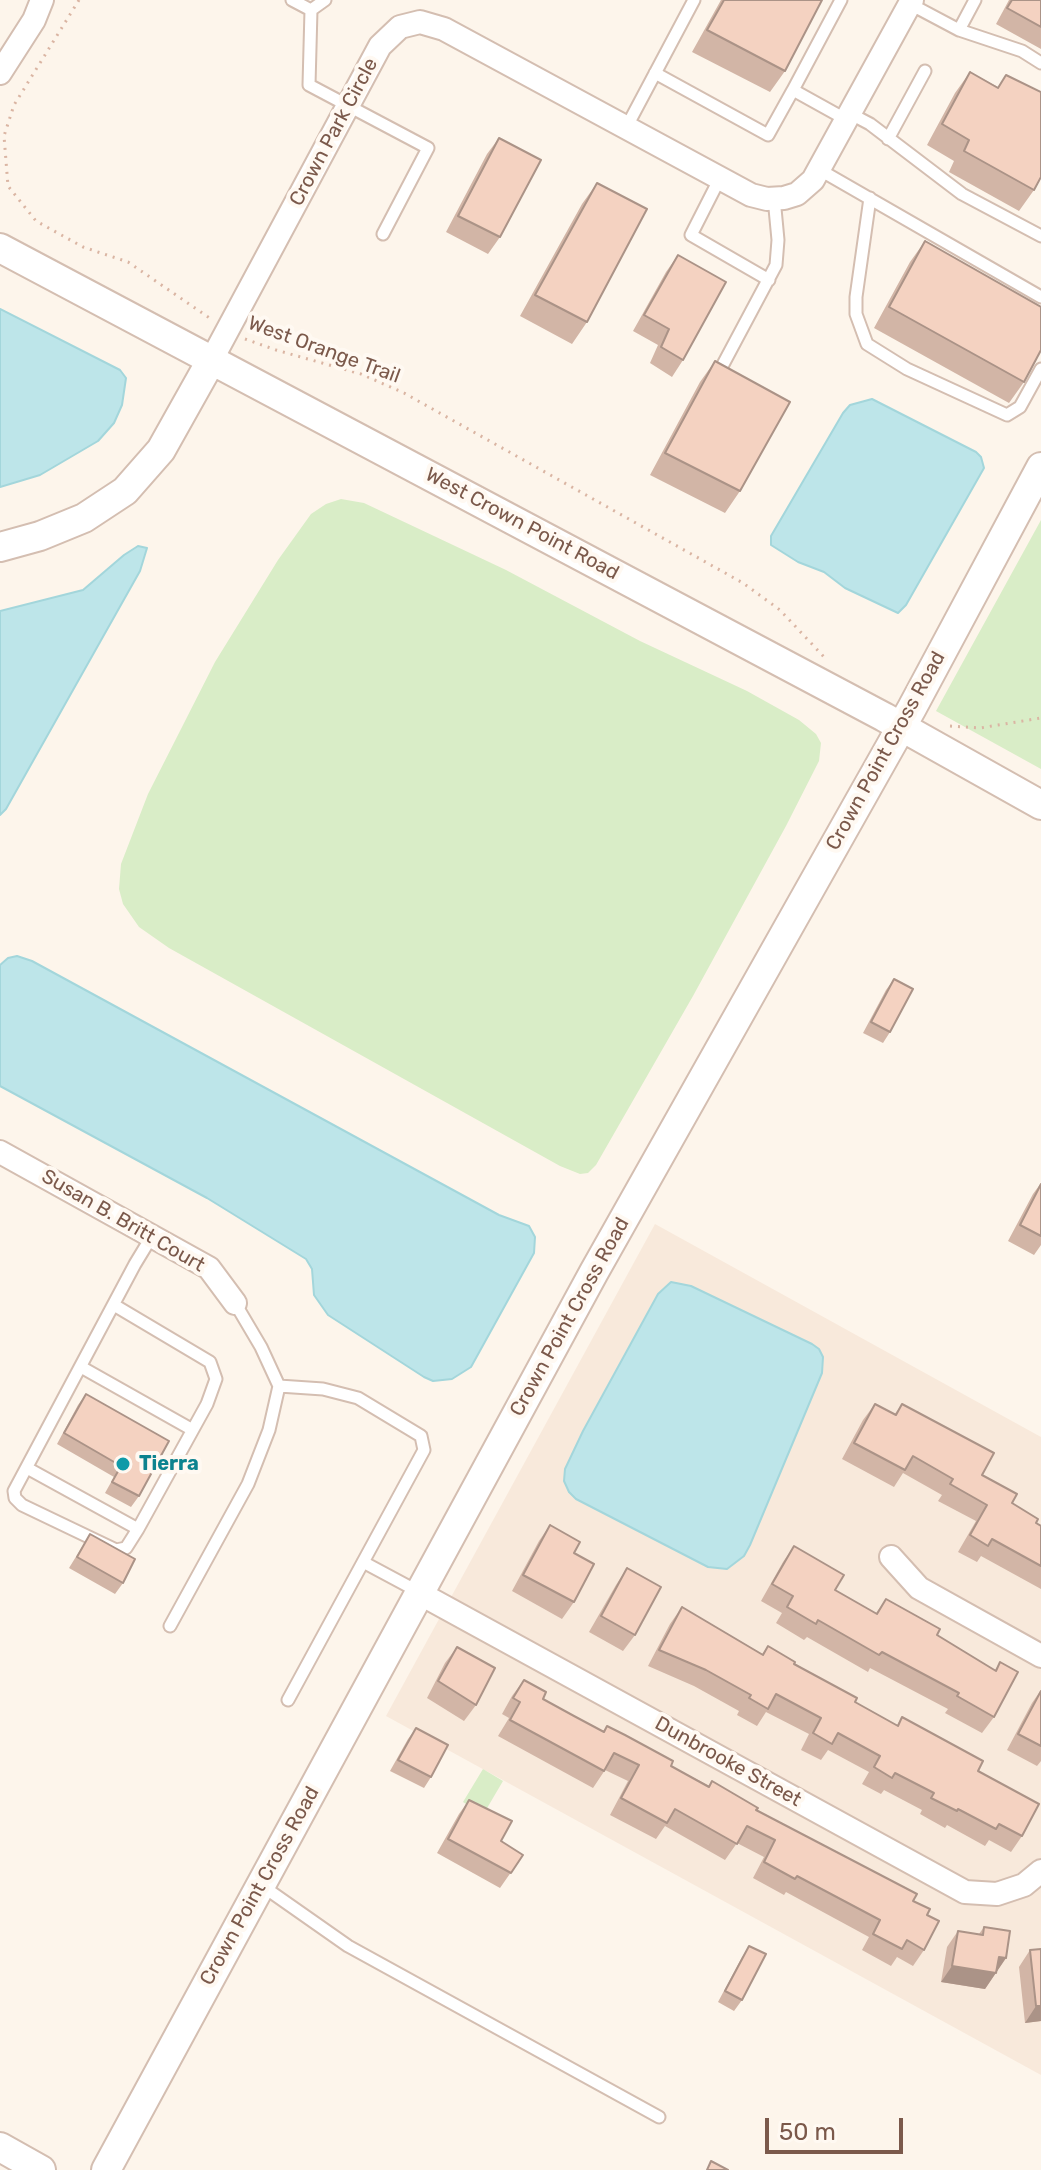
<!DOCTYPE html>
<style>
body{margin:0}
#map{position:relative;width:1041px;height:2170px;overflow:hidden;background:#fdf5eb;font-family:Rubik,sans-serif}
canvas{display:block}
.scale{position:absolute;left:765px;top:2118px;width:138px;height:36px;box-sizing:border-box;border:4px solid #7b594b;border-top:0;padding-left:10px;font-size:24px;line-height:28px;white-space:nowrap;color:#7b594b;-webkit-text-stroke:6px #fff9f2;paint-order:stroke}
</style>
<div id="map">
<canvas width="1041" height="2170"></canvas>
<div class="scale">50 m</div>
</div>
<script>
const g = document.querySelector('canvas').getContext('2d');
g.lineJoin = 'round';
function paint(path, color) {
  g.fillStyle = color;
  g.fill(path, 'evenodd');
}
function shape(rows) {
  const path = new Path2D();
  for (const r of rows) {
    path.moveTo(r[0], r[1]);
    for (let i = 2; i < r.length; i += 2) path.lineTo(r[i], r[i + 1]);
  }
  return path;
}
function stroke(path, color, width, dash) {
  g.strokeStyle = color;
  g.lineWidth = width;
  g.lineCap = dash ? 'butt' : 'round';
  g.setLineDash(dash || []);
  g.stroke(path);
}
function drawText(font, color, halo, rows, align = 'center') {
  g.font = font + ' Rubik,sans-serif';
  g.lineWidth = 8;
  g.setLineDash([]);
  g.textBaseline = 'middle';
  g.strokeStyle = halo;
  g.fillStyle = color;
  for (const [text, x, y, turn = 0] of rows) {
    g.save();
    g.translate(x, y);
    g.rotate((+turn || 0) * Math.PI / 180);
    g.textAlign = isNaN(turn) ? turn : align;
    if (halo) g.strokeText(text, 0, 0);
    g.fillText(text, 0, 0);
    g.restore();
  }
}
paint(shape([
 [655,1224,1041,1437,1041,2075,386,1716]
]), '#f8e9db');
paint(shape([
 [341,499,364,503,506,570,640,641,747,691,799,720,816,734,821,743,819,761,786,826,693,996,596,1165,588,1173,580,1174,560,1166,169,948,139,927,123,904,119,889,121,864,148,794,215,662,278,560,311,514,326,504],
 [1041,520,1041,769,936,711],
 [483,1769,503,1781,483,1815,463,1802]
]), '#d9edc7');
const water = shape([
 [0,309,120,370,126,378,122,405,114,423,98,441,40,475,0,487,0,309],
 [872,399,976,452,981,457,984,468,906,605,898,613,845,588,824,572,798,562,771,545,771,536,843,413,850,405,872,399],
 [138,546,147,548,140,571,6,809,0,815,0,611,83,590,124,555,138,546],
 [17,956,32,961,499,1215,529,1226,535,1237,534,1253,471,1367,452,1379,433,1381,424,1377,328,1315,314,1295,312,1269,306,1259,207,1198,0,1086,0,965,8,958,17,956],
 [671,1282,691,1286,812,1344,819,1349,823,1357,822,1373,750,1545,744,1556,727,1569,708,1567,576,1499,569,1492,564,1481,565,1469,583,1431,658,1294,671,1282]
]);
paint(water, '#bde5e9');
stroke(water, '#a3d6db', 2);
const service = shape([
 [292,0,311,10,309,85,428,148,383,234],
 [841,0,793,90,847,120],
 [910,4,959,30,975,0],
 [311,10,325,0],
 [959,30,1022,51,1041,63],
 [655,73,768,135,793,90],
 [851,114,870,124,962,194,1041,236],
 [626,128,694,0],
 [888,139,925,71],
 [820,170,1041,297],
 [720,178,691,235,769,280],
 [870,198,856,297,856,314,867,344,907,369,1007,415,1020,407,1041,369],
 [719,372,776,265,778,240,774,198],
 [114,1305,210,1362,216,1379,207,1404,138,1529,126,1548,116,1550,22,1505,15,1498,14,1491,135,1264,152,1236],
 [81,1367,191,1429],
 [279,1386,323,1389,358,1398,421,1436,424,1450,288,1700],
 [27,1468,138,1529],
 [363,1562,419,1592],
 [170,1626,248,1484,269,1430,279,1386,261,1347,235,1303],
 [261,1885,348,1946,659,2117]
]);
const minor = shape([
 [0,73,34,20,42,0],
 [212,359,380,46,400,27,420,22,444,29,751,195,767,199,784,198,797,194,813,180,912,0],
 [0,1152,209,1268,235,1303],
 [891,1557,919,1588,1041,1656],
 [419,1593,965,1892,997,1894,1024,1885,1041,1871]
]);
const tertiary = shape([
 [0,248,884,717,1041,805],
 [0,547,40,536,84,518,125,491,161,450,212,359],
 [0,2147,41,2170],
 [106,2170,594,1272,912,708,1041,467]
]);
stroke(service, '#d4beb1', 15);
stroke(minor, '#d4beb1', 26);
stroke(tertiary, '#d4beb1', 32);
stroke(shape([
 [79,0,14,105,4,136,8,186,36,221,83,247,128,262,211,319],
 [245,339,276,350,361,374,404,393,743,583,780,610,825,658],
 [950,726,980,728,1041,718]
]), '#dab5a3', 3, [2, 6]);
stroke(service, '#fff', 11);
stroke(minor, '#fff', 22);
stroke(tertiary, '#fff', 28);
paint(shape([
 [721,0,822,0,785,71,770,92,692,52],
 [1009,0,1041,0,1041,49,996,24],
 [970,72,998,87,1006,75,1034,190,1019,211,949,172,954,161,927,145,955,93],
 [499,138,500,237,488,254,446,232,487,154],
 [597,183,587,322,572,344,520,316,582,204],
 [925,241,1024,382,1009,403,874,328,910,262],
 [678,255,683,360,672,377,650,363,658,345,633,331,666,272],
 [715,361,740,491,725,513,650,475,700,382],
 [894,979,890,1032,883,1043,863,1033,886,990],
 [1041,1183,1041,1245,1034,1255,1008,1241,1033,1194],
 [86,1394,139,1496,131,1507,105,1493,114,1477,57,1444,78,1405],
 [875,1404,894,1415,902,1404,982,1475,1012,1503,1041,1526,1041,1589,981,1556,977,1562,958,1552,976,1521,938,1501,942,1495,903,1473,894,1487,842,1459,863,1420],
 [550,1525,574,1553,574,1602,562,1619,512,1591,539,1541],
 [90,1534,123,1583,115,1594,69,1568],
 [794,1546,835,1590,876,1613,886,1599,937,1635,995,1670,1000,1662,994,1717,982,1733,945,1713,948,1709,870,1668,868,1672,807,1637,804,1640,776,1623,782,1613,761,1601,783,1562],
 [627,1568,635,1635,623,1651,589,1632,616,1585],
 [682,1607,762,1654,768,1646,855,1702,897,1725,902,1717,978,1771,1022,1836,1011,1852,989,1840,985,1846,947,1825,945,1828,920,1814,922,1810,884,1790,881,1794,862,1784,869,1772,828,1750,821,1760,801,1750,809,1734,766,1712,757,1726,737,1715,739,1711,694,1686,648,1666,670,1624],
 [457,1647,476,1705,464,1721,427,1698,445,1663],
 [524,1680,543,1699,603,1731,607,1726,671,1766,756,1810,913,1901,927,1915,924,1950,913,1966,897,1957,891,1966,862,1950,869,1937,786,1892,784,1895,753,1878,764,1857,737,1843,725,1860,665,1826,656,1839,610,1815,628,1781,605,1770,593,1788,498,1736,509,1718,502,1714,512,1696],
 [1041,1690,1041,1761,1037,1766,1007,1750,1032,1703],
 [416,1728,431,1777,424,1788,390,1771,408,1739],
 [469,1800,501,1841,523,1855,500,1888,437,1853,459,1814],
 [984,1927,1006,1958,985,1989,941,1982,947,1947,958,1931,979,1934],
 [749,1946,742,2000,734,2011,718,2002,742,1957],
 [1030,1950,1041,2021,1025,2023,1019,1967]
]), '#d2b5a6');
paint(shape([
 [999,1957,1006,1958,985,1989,941,1982,952,1966],
 [1036,2006,1041,2006,1041,2021,1025,2023]
]), '#ab9387');
const building = shape([
 [724,0,822,0,785,71,707,30,724,0],
 [1012,0,1041,0,1041,27,1007,8,1012,0],
 [970,72,998,88,1006,75,1041,92,1041,177,1034,190,964,151,969,140,942,124,970,72],
 [499,138,541,160,500,237,458,216,499,138],
 [597,183,647,209,587,322,535,295,597,183],
 [925,241,1041,307,1041,350,1024,382,889,307,925,241],
 [678,255,726,282,683,360,661,347,669,329,644,315,678,255],
 [715,361,790,402,740,491,665,453,715,361],
 [894,979,913,989,890,1032,871,1022,894,979],
 [1041,1184,1041,1236,1020,1225,1041,1184],
 [86,1394,169,1441,139,1496,112,1482,121,1466,64,1433,86,1394],
 [875,1404,896,1415,902,1404,994,1453,982,1475,1017,1494,1012,1503,1038,1519,1036,1523,1041,1526,1041,1566,992,1539,988,1546,970,1535,987,1505,950,1484,953,1479,913,1456,905,1470,854,1443,875,1404],
 [550,1525,580,1542,574,1553,594,1564,574,1602,523,1575,550,1525],
 [90,1534,135,1559,123,1583,77,1557,90,1534],
 [794,1546,844,1575,835,1590,877,1614,886,1599,940,1629,937,1635,996,1671,1000,1662,1018,1672,994,1717,957,1696,959,1693,882,1652,879,1655,818,1620,816,1624,787,1607,793,1596,772,1584,794,1546],
 [627,1568,661,1587,635,1635,601,1616,627,1568],
 [682,1607,763,1655,768,1646,795,1662,794,1664,857,1698,855,1702,898,1726,902,1717,983,1761,978,1771,1039,1804,1022,1836,999,1824,996,1829,958,1809,957,1811,931,1798,934,1793,895,1773,892,1778,874,1767,880,1756,838,1733,832,1744,813,1733,821,1718,776,1694,768,1709,749,1698,751,1695,706,1670,659,1650,682,1607],
 [457,1647,495,1668,476,1705,438,1681,457,1647],
 [524,1680,546,1692,543,1699,574,1716,604,1732,607,1726,625,1735,673,1761,671,1766,709,1787,712,1781,758,1808,756,1810,917,1894,913,1901,930,1909,927,1915,939,1921,924,1950,907,1940,902,1949,873,1934,880,1920,797,1876,795,1879,764,1862,775,1840,747,1826,737,1844,675,1809,667,1823,621,1798,639,1765,614,1753,604,1771,510,1720,520,1702,513,1698,524,1680],
 [1041,1691,1041,1746,1018,1734,1041,1691],
 [416,1728,448,1745,431,1777,398,1760,416,1728],
 [469,1800,512,1821,501,1841,523,1855,511,1873,448,1839,469,1800],
 [984,1927,1010,1931,1006,1958,999,1957,996,1973,952,1966,958,1931,983,1935,984,1927],
 [749,1946,766,1954,742,2000,725,1991,749,1946],
 [1041,1949,1041,2006,1036,2006,1030,1950,1041,1949],
 [711,2161,728,2170,707,2170,711,2161]
]);
paint(building, '#f4d2c1');
stroke(building, '#ab9387', 2);
for (const [x, y, r, color] of [
 [123,1464,8,"#0f9aa8"]
]) {
  const dot = new Path2D();
  dot.arc(x, y, r, 0, 2 * Math.PI);
  g.fillStyle = color;
  g.fill(dot);
  stroke(dot, '#fff9f2', 3);
}
drawText('20px', '#7b594b', '#fff9f2', [
 ["Crown Park Circle",334,132,-62],
 ["West Orange Trail",324,350,20],
 ["West Crown Point Road",522,524,28],
 ["Crown Point Cross Road",886,751,-61],
 ["Susan B. Britt Court",123,1221,30],
 ["Crown Point Cross Road",570,1317,-61],
 ["Dunbrooke Street",728,1762,29],
 ["Crown Point Cross Road",260,1886,-61]
]);
drawText('bold 20px', '#0d838f', '#fff9f2', [
 ["Tierra",139,1464]
], 'left');
</script>
